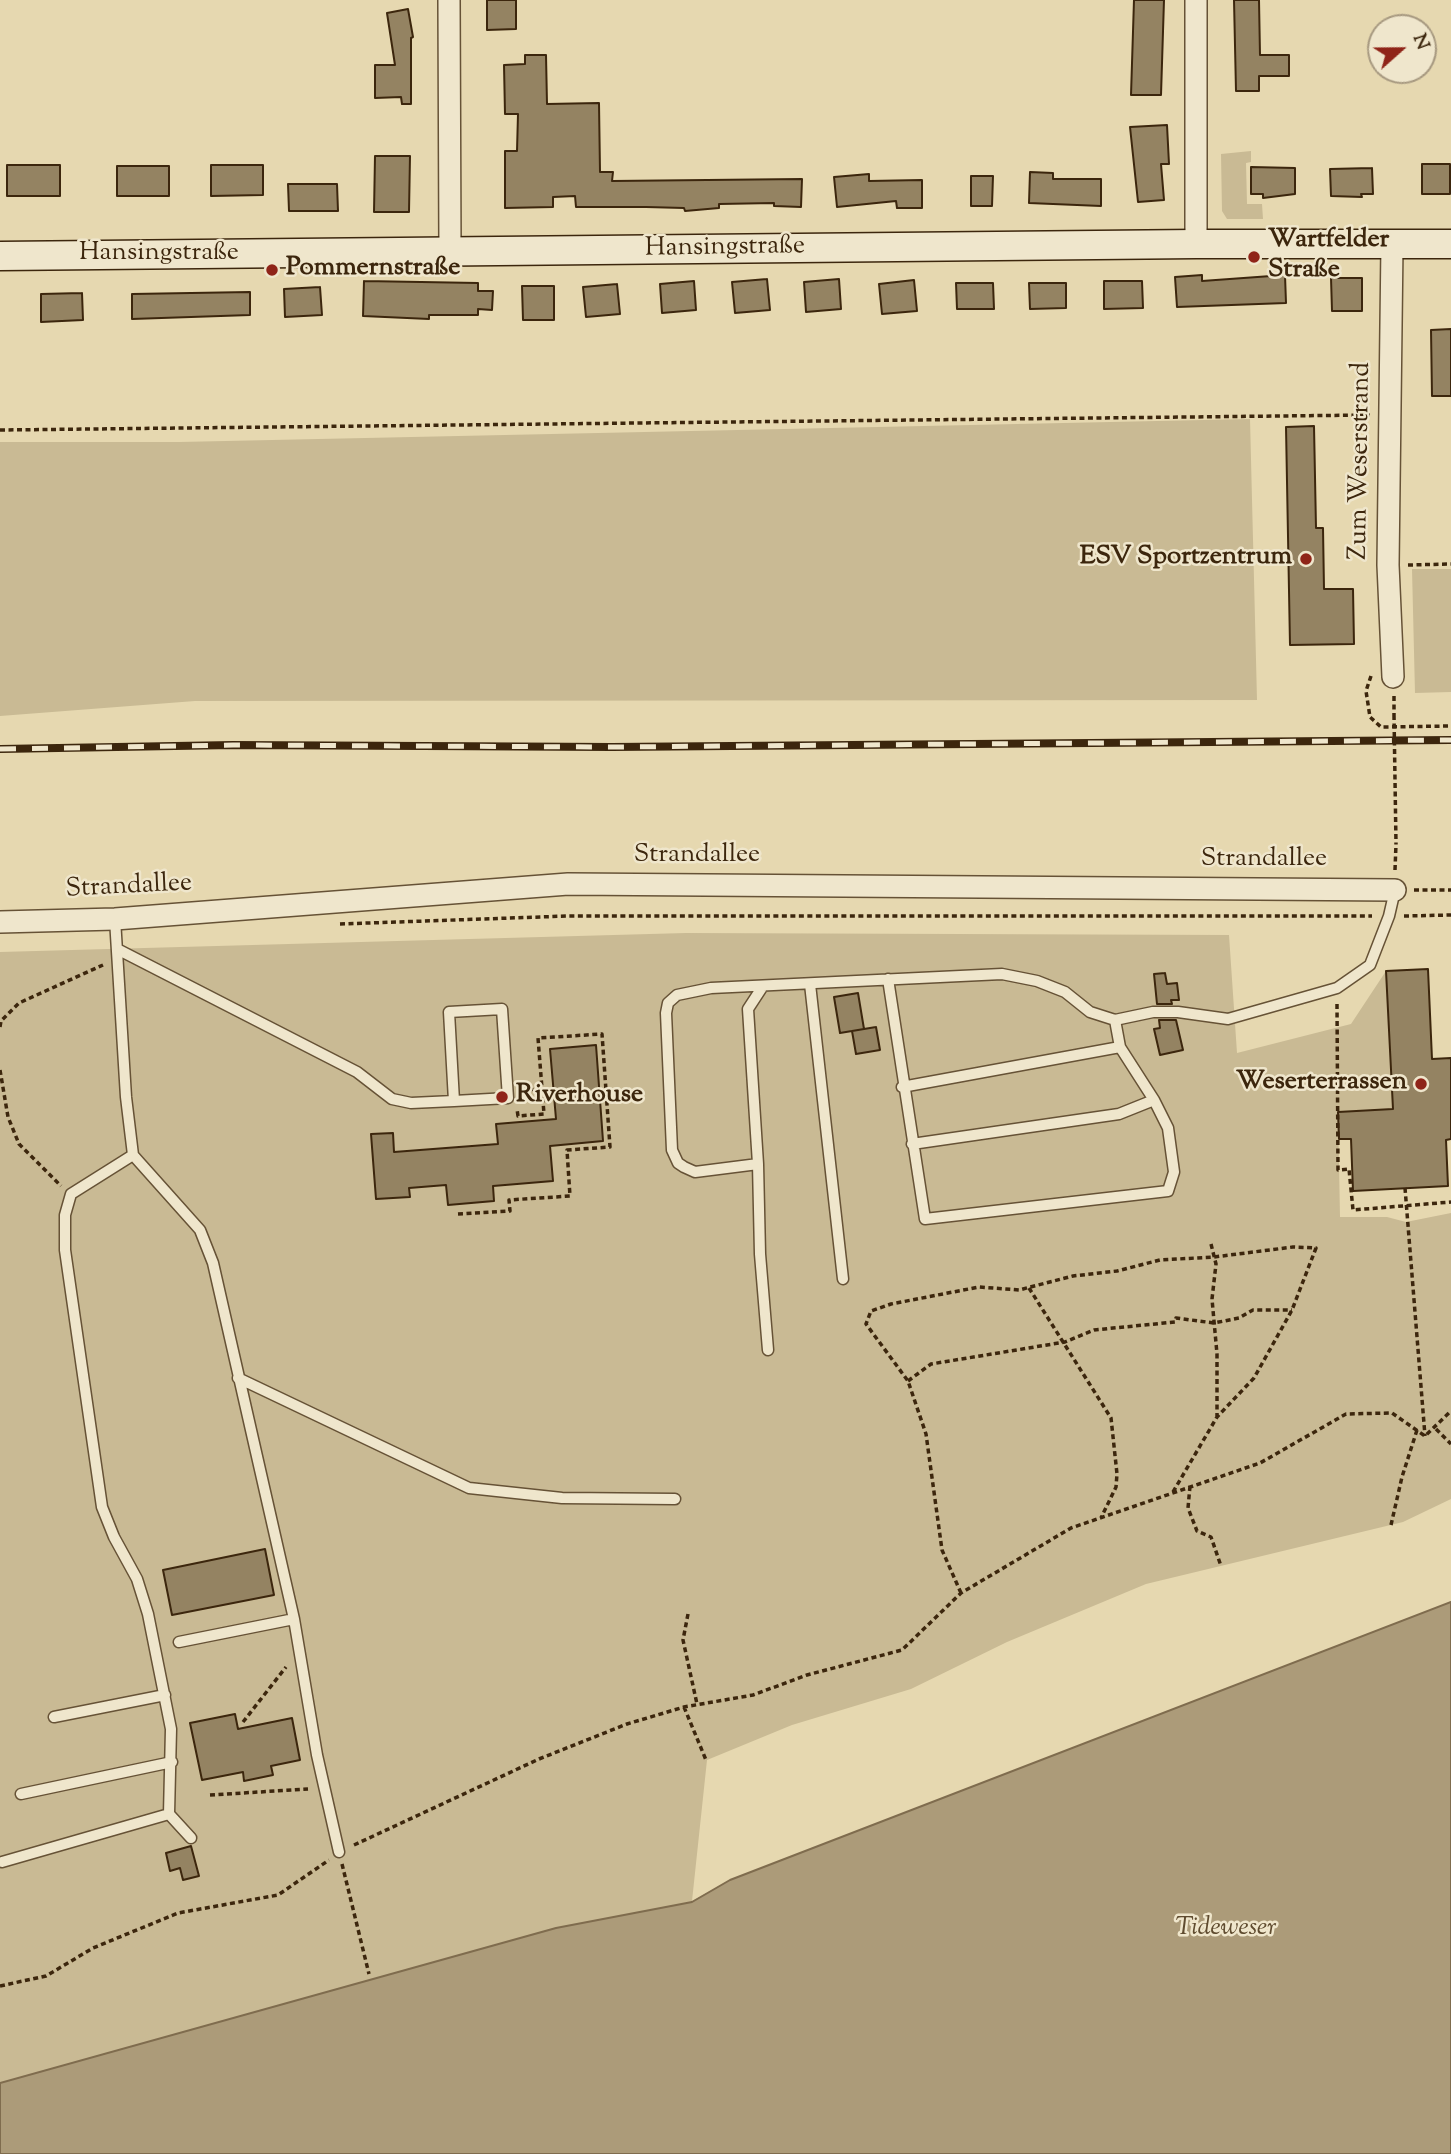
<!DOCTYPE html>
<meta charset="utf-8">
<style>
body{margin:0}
#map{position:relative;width:1451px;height:2154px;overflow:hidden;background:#e6d8b0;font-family:"Sorts Mill Goudy",serif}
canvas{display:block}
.north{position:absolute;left:1367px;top:14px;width:70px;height:70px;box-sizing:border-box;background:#efe6cc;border:2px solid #a79980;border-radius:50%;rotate:69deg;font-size:19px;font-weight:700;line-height:28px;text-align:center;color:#3c260d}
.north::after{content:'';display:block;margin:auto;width:24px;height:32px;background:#8f2418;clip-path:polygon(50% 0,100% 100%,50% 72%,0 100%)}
</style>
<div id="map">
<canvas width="1451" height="2154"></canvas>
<div class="north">N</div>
</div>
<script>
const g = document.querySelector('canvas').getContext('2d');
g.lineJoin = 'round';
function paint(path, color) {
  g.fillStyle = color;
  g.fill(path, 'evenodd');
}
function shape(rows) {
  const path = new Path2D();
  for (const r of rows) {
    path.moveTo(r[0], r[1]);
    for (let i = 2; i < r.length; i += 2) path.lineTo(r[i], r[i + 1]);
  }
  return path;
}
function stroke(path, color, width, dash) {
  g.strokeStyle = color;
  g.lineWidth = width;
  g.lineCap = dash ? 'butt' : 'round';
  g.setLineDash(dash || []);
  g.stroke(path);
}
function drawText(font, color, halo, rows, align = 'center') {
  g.font = font + ' "Sorts Mill Goudy",serif';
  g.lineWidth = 5;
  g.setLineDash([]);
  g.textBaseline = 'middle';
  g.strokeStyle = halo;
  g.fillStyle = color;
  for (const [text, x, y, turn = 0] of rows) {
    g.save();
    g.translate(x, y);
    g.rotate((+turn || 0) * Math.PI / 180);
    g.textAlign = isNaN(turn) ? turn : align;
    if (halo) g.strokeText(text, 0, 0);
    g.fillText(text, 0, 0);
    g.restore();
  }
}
paint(shape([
 [1251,151,1251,162,1246,163,1247,204,1262,204,1263,219,1227,219,1222,211,1221,154],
 [1250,419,1257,700,195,701,0,716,0,442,179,442],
 [1412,569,1451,569,1451,692,1415,693],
 [686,933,1229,935,1237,1053,1351,1024,1386,971,1393,1109,1338,1112,1340,1217,1387,1217,1406,1222,1451,1213,1451,1499,1403,1522,1146,1584,1007,1642,911,1689,792,1725,707,1760,692,1901,730,1880,1451,1602,1451,2154,0,2154,0,952]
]), '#c9ba94');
const water = shape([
 [1451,1602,1451,2154,0,2154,0,2083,556,1928,692,1902,730,1880,1451,1602]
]);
paint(water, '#ac9b79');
stroke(water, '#7f6c4e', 2);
const building = shape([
 [487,0,516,0,516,29,487,30,487,0],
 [1134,0,1164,0,1161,95,1131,95,1134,0],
 [1234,0,1259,0,1260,55,1289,55,1289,76,1259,76,1259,91,1236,91,1234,0],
 [408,9,413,37,411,38,411,104,402,104,401,97,375,98,375,65,395,65,387,13,408,9],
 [525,55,546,55,547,104,599,103,600,172,613,172,612,181,802,179,801,207,774,206,774,203,719,204,719,208,685,211,684,208,646,207,576,207,575,196,553,197,553,207,505,208,505,151,517,151,518,114,505,114,504,65,525,64,525,55],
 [1167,125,1169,164,1161,164,1164,200,1138,202,1130,127,1167,125],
 [375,156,410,156,409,212,374,212,375,156],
 [1422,164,1450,164,1450,194,1422,194,1422,164],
 [7,165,60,165,60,196,7,196,7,165],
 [211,165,263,165,263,195,211,196,211,165],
 [117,166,169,166,169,196,117,196,117,166],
 [1251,167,1295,168,1295,194,1263,198,1263,194,1251,194,1251,167],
 [1372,168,1373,194,1361,194,1362,197,1331,196,1330,169,1372,168],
 [1030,172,1053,173,1053,179,1101,179,1101,206,1029,203,1030,172],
 [869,174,869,181,922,180,922,208,897,208,896,201,837,207,834,177,869,174],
 [971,176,993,176,992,206,971,206,971,176],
 [288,184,337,184,338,211,289,211,288,184],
 [1202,275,1202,281,1285,275,1286,303,1177,307,1175,277,1202,275],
 [1331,278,1362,278,1362,311,1332,311,1331,278],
 [767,279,770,310,735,313,732,282,767,279],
 [839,279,841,309,806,312,804,282,839,279],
 [914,280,917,311,882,314,879,284,914,280],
 [364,281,478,283,478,291,493,291,492,310,478,309,478,315,429,315,429,319,363,316,364,281],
 [694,281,696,310,662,313,660,284,694,281],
 [1104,281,1142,281,1143,308,1104,309,1104,281],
 [956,283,993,283,994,309,957,309,956,283],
 [1029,283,1066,283,1066,308,1030,309,1029,283],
 [617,284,620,314,586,317,583,287,617,284],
 [522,286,554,286,554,320,523,320,522,286],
 [320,287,322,315,285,317,284,289,320,287],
 [250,292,250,315,132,319,132,294,250,292],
 [82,293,83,320,41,322,41,294,82,293],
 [1451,329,1451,396,1432,396,1431,330,1451,329],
 [1314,426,1316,528,1323,528,1324,589,1353,589,1354,644,1290,645,1286,427,1314,426],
 [1428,969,1432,1059,1451,1058,1451,1139,1446,1140,1448,1186,1353,1191,1351,1139,1339,1139,1338,1112,1393,1109,1386,971,1428,969],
 [1165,973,1167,984,1177,983,1179,1000,1171,1000,1172,1004,1157,1004,1154,974,1165,973],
 [858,993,864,1029,840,1033,834,997,858,993],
 [1159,1020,1176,1020,1183,1050,1160,1055,1154,1029,1160,1028,1159,1020],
 [876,1027,880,1050,856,1054,852,1031,876,1027],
 [596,1045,603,1141,550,1146,553,1181,493,1186,494,1201,448,1205,446,1185,409,1188,410,1197,376,1199,371,1134,393,1133,394,1152,498,1144,496,1124,556,1119,550,1049,596,1045],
 [265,1549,274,1595,172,1615,163,1570,265,1549],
 [235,1714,238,1729,292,1718,300,1760,271,1766,273,1775,244,1781,243,1772,202,1780,190,1723,235,1714],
 [191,1846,199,1876,183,1880,180,1868,170,1871,166,1853,191,1846]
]);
paint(building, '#948362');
stroke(building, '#3c260d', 2);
const lane = shape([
 [115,919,126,1097,133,1155,200,1230,213,1263,294,1619,317,1755,339,1852],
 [119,950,357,1072,392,1099,411,1103,454,1101,508,1098,502,1009,449,1012,454,1101],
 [888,979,925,1219,1168,1191,1174,1172,1168,1128,1154,1100],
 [810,984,843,1279],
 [763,986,748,1009,758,1164,695,1172,684,1167,678,1163,672,1150,666,1013,668,1003,677,995,711,988,1002,974,1037,981,1065,992,1090,1012,1115,1020,1153,1012,1178,1012,1228,1019,1337,988,1370,965,1389,916,1395,890],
 [902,1087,1120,1047],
 [912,1144,1119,1114,1154,1100,1120,1047,1115,1020],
 [133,1155,71,1194,65,1215,65,1250,102,1507,114,1537,137,1579,148,1614,171,1729,169,1814,191,1838],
 [758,1164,760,1254,768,1350],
 [238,1378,469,1488,562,1498,675,1499],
 [179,1642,294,1619],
 [54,1717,165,1695],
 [21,1794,172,1762],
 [2,1862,169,1814]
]);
const street = shape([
 [449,0,450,252],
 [1196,0,1196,244],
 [1392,245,1388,565,1393,677],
 [0,922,115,919,568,884,1395,890]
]);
const secondary = shape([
 [0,256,1196,244,1451,244]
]);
stroke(lane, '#665236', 13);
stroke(street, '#665236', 24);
stroke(secondary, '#3c260d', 31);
stroke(shape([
 [0,430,1370,415],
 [1408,565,1451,564],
 [1371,676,1366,691,1370,717,1381,727,1451,726],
 [1394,696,1394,715],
 [1395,870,1396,844],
 [1414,890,1451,890],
 [1404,916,1451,915],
 [340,924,568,916,1372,916],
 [1337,1004,1338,1170,1349,1169,1353,1210,1451,1202],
 [0,1027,1,1021,19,1003,103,965],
 [0,1070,8,1117,19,1144,61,1186],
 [520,1090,542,1089],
 [1405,1188,1425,1436],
 [458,1214,510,1211,509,1200,570,1196,567,1150,610,1147,602,1034,538,1038,544,1114,518,1116,517,1109],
 [1211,1244,1216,1264,1212,1299,1217,1354,1217,1416],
 [1029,1288,1111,1418,1117,1474,1116,1487,1101,1518],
 [908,1381,931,1364,1065,1342,1094,1330,1175,1322,1176,1318,1214,1323,1239,1318,1253,1310,1292,1310],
 [1436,1429,1451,1444],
 [1190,1486,1188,1508,1197,1531,1211,1537,1221,1566],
 [1391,1525,1402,1477,1417,1430],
 [961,1593,942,1550,926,1434,908,1381,866,1324,871,1311,891,1304,979,1287,1019,1290,1073,1276,1117,1271,1160,1260,1214,1257,1293,1247,1316,1248,1292,1310,1254,1378,1217,1417,1173,1492],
 [688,1614,683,1640,697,1704],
 [684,1707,706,1760],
 [243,1722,286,1667],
 [210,1795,308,1789],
 [354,1845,539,1759,627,1724,684,1707,753,1695,807,1675,902,1650,961,1593,1071,1528,1260,1463,1346,1414,1392,1413,1425,1436,1451,1411],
 [342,1864,369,1974],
 [0,1986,46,1976,93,1948,178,1913,278,1895,329,1860]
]), '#3c260d', 3.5, [5, 3.5]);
stroke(lane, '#efe6cc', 10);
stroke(street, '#efe6cc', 21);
stroke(secondary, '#efe6cc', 28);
const rail = shape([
 [0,749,233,745,612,747,1451,740]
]);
stroke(rail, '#3c260d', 8);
stroke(rail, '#efe6cc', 5, [16]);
stroke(shape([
 [1394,715,1396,844]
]), '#3c260d', 3.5, [5, 3.5]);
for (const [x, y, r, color] of [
 [1254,257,7,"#8f2418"],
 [272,270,7,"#8f2418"],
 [1306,559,7,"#8f2418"],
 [1421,1084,7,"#8f2418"],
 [502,1097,7,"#8f2418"]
]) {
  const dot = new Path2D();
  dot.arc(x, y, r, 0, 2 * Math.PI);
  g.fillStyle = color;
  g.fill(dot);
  stroke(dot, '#efe6cc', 2.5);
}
drawText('bold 26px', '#3c260d', '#efe6cc', [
 ["Wartfelder",1268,242],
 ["Straße",1268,272],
 ["Pommernstraße",286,270],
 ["ESV Sportzentrum",1292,559,"right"],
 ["Weserterrassen",1407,1084,"right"],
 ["Riverhouse",516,1097]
], 'left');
drawText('26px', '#3c260d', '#efe6cc', [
 ["Hansingstraße",725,249,-1],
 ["Hansingstraße",159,255],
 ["Zum Weserstrand",1362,461,-89],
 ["Strandallee",697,857],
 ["Strandallee",1264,861],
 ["Strandallee",129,888,-3]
]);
drawText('italic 26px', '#5f4b2f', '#efe6cc', [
 ["Tideweser",1226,1930]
]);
</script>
